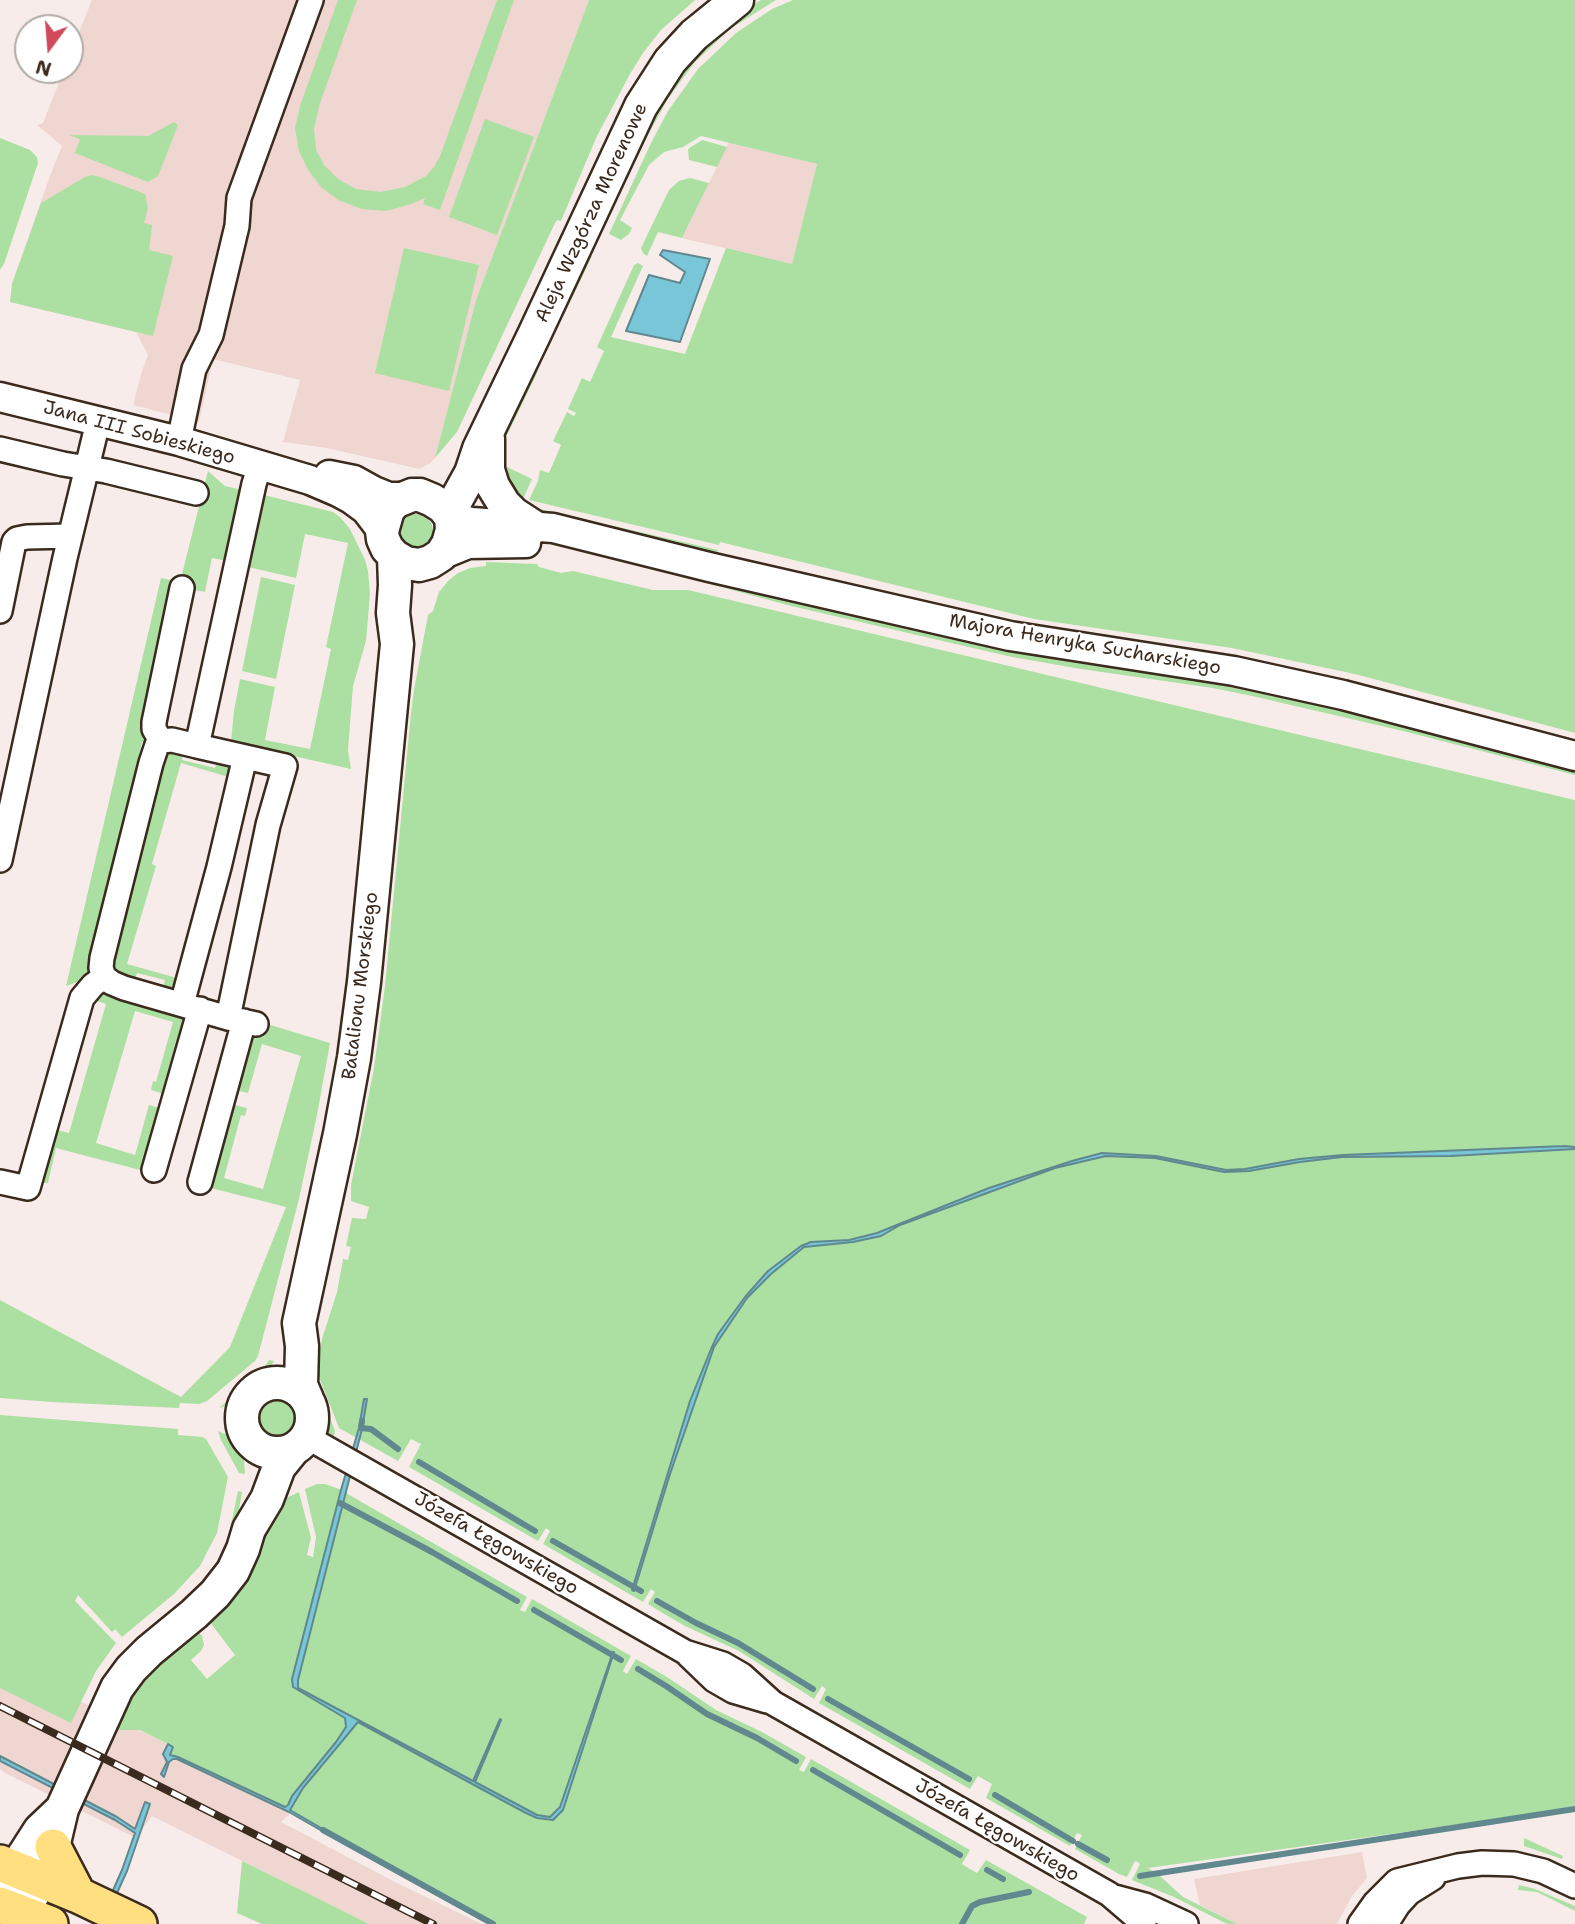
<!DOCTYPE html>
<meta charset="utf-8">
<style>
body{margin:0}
#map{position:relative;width:1575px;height:1924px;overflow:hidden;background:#f8ecea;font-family:"Shantell Sans",sans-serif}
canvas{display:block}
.north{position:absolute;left:14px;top:14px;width:70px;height:70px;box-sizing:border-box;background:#fff;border:2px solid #b1aaa5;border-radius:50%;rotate:196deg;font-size:19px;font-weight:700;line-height:28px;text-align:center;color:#3b2a1e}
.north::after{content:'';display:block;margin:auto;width:24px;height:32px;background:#d1495b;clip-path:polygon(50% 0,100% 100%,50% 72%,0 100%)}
</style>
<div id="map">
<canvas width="1575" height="1924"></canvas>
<div class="north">N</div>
</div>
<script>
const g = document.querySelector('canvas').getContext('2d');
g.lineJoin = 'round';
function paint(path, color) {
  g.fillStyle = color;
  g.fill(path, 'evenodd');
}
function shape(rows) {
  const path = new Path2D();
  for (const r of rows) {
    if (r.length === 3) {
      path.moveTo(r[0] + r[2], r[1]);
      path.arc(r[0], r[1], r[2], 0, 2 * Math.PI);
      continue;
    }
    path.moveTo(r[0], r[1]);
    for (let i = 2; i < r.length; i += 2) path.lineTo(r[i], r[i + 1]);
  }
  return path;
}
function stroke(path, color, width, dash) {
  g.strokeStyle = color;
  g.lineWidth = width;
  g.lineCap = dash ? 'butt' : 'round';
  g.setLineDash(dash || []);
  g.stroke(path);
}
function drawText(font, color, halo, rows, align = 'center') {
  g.font = font + ' "Shantell Sans",sans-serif';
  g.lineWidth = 5;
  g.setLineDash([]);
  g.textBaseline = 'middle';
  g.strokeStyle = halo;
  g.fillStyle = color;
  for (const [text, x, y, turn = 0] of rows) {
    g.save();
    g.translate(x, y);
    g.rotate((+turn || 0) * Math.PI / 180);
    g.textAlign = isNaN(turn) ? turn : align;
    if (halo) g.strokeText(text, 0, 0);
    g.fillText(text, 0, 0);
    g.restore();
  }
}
paint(shape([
 [92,0,589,0,476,300,435,458,429,464,419,469,327,448,283,442,300,380,213,359,199,422,133,405,142,371,148,355,136,332,10,302,12,284,51,173,62,146,37,125,43,123,64,70,70,70,70,55],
 [729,142,817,164,792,264,682,238],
 [0,1662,297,1807,281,1822,399,1884,482,1924,369,1924,152,1816,136,1838,5,1773,0,1769],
 [1362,1852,1367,1878,1352,1896,1337,1924,1237,1924,1200,1905,1194,1879]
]), '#efd6d0');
paint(shape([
 [338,0,357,0,319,106,314,129,316,150,324,165,338,179,356,189,380,192,405,187,426,176,434,167,440,156,497,0,514,0,440,210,423,204,425,198,411,204,386,211,362,209,338,200,321,187,307,168,299,151,295,128,300,106],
 [589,0,695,0,661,30,643,53,630,74,597,136,561,221,557,220,554,225,457,432,435,458,476,300],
 [761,0,776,0,730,29,695,62,667,100,646,139,601,234,599,229,634,144,688,59,745,9],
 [793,0,1575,0,1575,733,1355,674,1232,648,1034,619,720,542,719,545,529,500,538,481,540,470,549,473,561,445,553,441,567,412,574,416,576,413,568,409,582,378,590,382,604,351,597,347,634,265,638,263,643,266,611,337,685,354,726,248,792,264,817,164,701,136,683,147,664,152,649,165,620,220,632,228,629,234,621,240,609,234,651,143,668,111,698,69,736,33,772,9],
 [485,119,534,137,497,235,449,217],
 [174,122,178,125,158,176,148,182,75,153,80,139,69,135,148,136],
 [0,138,30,150,37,157,38,163,4,264,0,270],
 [702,140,727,147,717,167,689,160,688,149],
 [92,175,100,177,145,194,148,208,144,223,152,225,149,250,173,256,153,336,10,302,12,284,41,203,85,177],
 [690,178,709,183,682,238,658,232,647,256,643,253,641,248,669,190,679,181],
 [404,248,479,265,449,391,375,373],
 [592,256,561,321,566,308,575,272,585,257],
 [540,367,495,460,503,426],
 [501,464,532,479,523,499,515,497,511,491],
 [208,471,225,486,242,490,227,561,212,558,205,592,174,586,147,742,142,742,91,955,100,956,88,978,66,986,161,578,180,582],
 [264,495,333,512,340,517,350,529,365,560,368,571,370,594,366,641,353,686,348,750,351,769,231,742,234,711,240,679,275,687,265,740,310,749,331,649,326,647,348,543,305,534,296,578,248,567],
 [513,503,536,508,718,550,716,556,561,523],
 [416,531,17],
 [486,562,537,564,539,567,561,573,573,571,653,590,688,590,1575,800,1575,1808,1148,1868,1159,1875,1183,1897,1237,1924,1227,1924,1174,1897,1132,1880,1140,1864,1138,1862,1135,1861,1127,1877,1119,1874,1075,1849,1082,1835,1077,1833,1070,1846,986,1798,992,1784,978,1776,970,1789,819,1703,826,1689,822,1686,814,1699,739,1651,685,1626,661,1612,648,1604,655,1592,651,1589,643,1602,543,1544,550,1531,546,1528,538,1541,409,1467,421,1444,411,1439,398,1461,339,1428,319,1377,317,1365,322,1339,337,1292,343,1259,348,1260,351,1247,346,1246,352,1218,366,1219,369,1207,351,1201,351,1185,374,1068,385,986,411,713,414,690,428,615,433,611,439,592,449,580,458,573,470,568,486,566],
 [696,573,1243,684,1575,767,1575,775,1403,731,1252,696,1213,688,1081,669,1012,657,791,606,677,575],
 [261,577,295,585,276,679,242,671],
 [167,750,183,753,182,760,215,768,218,760,231,768,232,778,181,763,152,864,156,866,127,964,181,979,174,988,166,989,163,988,165,980,137,973,135,979,121,976,111,968,155,764],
 [104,989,186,1017,167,1095,151,1090,153,1081,156,1082,173,1022,135,1011,96,1143,135,1155,149,1105,162,1109,144,1171,56,1148,48,1183,43,1183,55,1131,57,1130,69,1133,106,1004,94,1000],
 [257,1021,330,1043,317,1115,299,1199,258,1356,255,1361,207,1401,199,1404,180,1403,179,1408,51,1402,0,1398,0,1300,181,1397,230,1347,286,1207,207,1187,231,1104,247,1108,245,1116,241,1115,224,1178,263,1189,301,1056,262,1044,248,1093,235,1090,249,1041],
 [269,1360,274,1361,265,1375,231,1404,219,1408,260,1374],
 [310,1366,335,1431,333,1439,324,1427],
 [276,1419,22],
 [0,1415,178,1429,178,1435,202,1437,206,1439,228,1477,217,1533,200,1566,174,1594,122,1637,115,1629,112,1632,78,1595,75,1601,116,1643,96,1671,71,1723,0,1688],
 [218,1431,232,1437,239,1444,244,1460,245,1474,239,1473,221,1440],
 [317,1484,325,1484,339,1489,527,1597,520,1610,525,1612,532,1599,631,1656,623,1671,627,1674,636,1659,667,1677,716,1710,762,1732,806,1757,799,1770,804,1772,811,1759,970,1850,962,1864,970,1869,977,1873,986,1860,1087,1917,1084,1924,496,1924,360,1850,281,1805,178,1757,170,1755,173,1747,170,1745,140,1730,114,1730,116,1716,141,1678,194,1631,198,1632,202,1636,204,1645,201,1651,191,1660,207,1679,235,1655,209,1621,282,1500,299,1492,311,1538,307,1555,313,1557,316,1537,305,1489],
 [238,1491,242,1492,237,1521,231,1542,213,1576,107,1676,128,1649,194,1592,213,1569,228,1539],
 [1524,1838,1563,1856,1562,1859,1524,1846],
 [242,1861,303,1891,369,1924,262,1924,237,1913],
 [1519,1885,1535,1889,1575,1906,1575,1911,1537,1892,1518,1890]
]), '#abe0a2');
const water = shape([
 [663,250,710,259,680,342,626,331,649,275,680,283,685,272,660,255,663,250],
 [1564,1146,1575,1147,1575,1149,1451,1156,1342,1157,1300,1162,1249,1171,1224,1172,1155,1158,1106,1156,1055,1168,900,1225,881,1236,853,1242,804,1247,771,1274,747,1298,714,1347,670,1474,634,1591,632,1590,690,1401,711,1349,718,1334,745,1297,768,1271,801,1246,811,1242,849,1240,877,1233,989,1188,1072,1161,1102,1153,1156,1156,1226,1170,1245,1169,1299,1159,1343,1155,1564,1146],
 [364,1399,367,1399,362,1429,298,1680,298,1688,473,1781,500,1719,501,1720,475,1782,537,1815,550,1817,560,1807,613,1652,614,1652,563,1810,553,1820,537,1818,524,1812,358,1722,303,1788,290,1810,328,1832,329,1835,289,1812,177,1759,173,1759,169,1762,164,1777,161,1774,167,1762,163,1754,168,1744,173,1747,170,1755,178,1757,285,1807,288,1805,292,1796,336,1742,346,1727,345,1718,293,1687,292,1679,341,1490,359,1428,364,1399],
 [0,1756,117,1817,135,1829,145,1802,150,1804,127,1871,103,1924,98,1924,122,1870,135,1833,115,1820,0,1761,0,1756]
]);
paint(water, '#79c6d8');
stroke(water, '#60888e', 2);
stroke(shape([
 [362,1421,361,1428,371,1429,398,1449],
 [419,1462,535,1531],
 [340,1503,432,1552,517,1601],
 [553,1541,641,1591],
 [657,1601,696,1623,738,1643,813,1689],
 [534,1610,621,1660],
 [638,1669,666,1686,707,1714,757,1738,796,1761],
 [828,1699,969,1779],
 [813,1770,960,1855],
 [995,1795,1073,1841],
 [323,1830,493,1924],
 [1078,1844,1107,1860],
 [987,1870,1003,1879],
 [1140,1876,1575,1809],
 [962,1924,972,1906,980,1902,1029,1892]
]), '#60888e', 6);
const minor = shape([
 [179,441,194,369,211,335,237,226,239,198,311,0],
 [0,449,63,464,106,471,196,493],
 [182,588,154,722,154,729,161,741,172,740,197,746,254,484,260,465],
 [0,611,14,542,17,539,27,537,70,536],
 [161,741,157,745,151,763,102,958,101,968,104,977,112,983,124,988,228,1018,256,1024],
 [197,746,285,766,268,825,228,1018],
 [0,860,65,558,98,422],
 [182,1004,219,867,245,757],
 [154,1170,200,1009],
 [0,1182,28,1188,82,998,93,985,104,977],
 [200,1182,244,1021],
 [307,1437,685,1652,723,1664,742,1675,773,1703,1109,1894,1144,1924],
 [689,1656,714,1680,733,1691,767,1701],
 [1115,1897,1145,1905,1186,1924],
 [1360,1924,1375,1903,1397,1881,1458,1866,1482,1863,1514,1864,1543,1871,1575,1886],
 [1386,1924,1398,1905,1409,1893,1433,1878]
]);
const tertiary = shape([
 [0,397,179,441,310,480,338,492,351,499,366,510,382,531],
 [329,475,354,480,374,491,389,497,405,497],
 [451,517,472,522,553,528,709,567,1010,636,1234,671,1343,695,1575,756],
 [441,555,468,544,526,543]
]);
const secondary = shape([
 [488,439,488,470,493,486,504,504,514,514,534,527],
 [412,495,420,495,432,500,443,507,451,517,452,530,448,544,441,555,430,562,419,565,406,563,394,556,387,548,383,539,382,531,388,510,395,502,412,495],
 [451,517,455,502,471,473,479,449,534,335,641,106,670,61,694,35,737,0],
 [277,1418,35],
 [307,1399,301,1385,302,1346,299,1323,340,1134,354,1058,364,982,397,644,393,613,395,585,394,556],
 [0,1907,15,1869,40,1830,59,1812],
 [20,1924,53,1847,62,1809,117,1688,131,1669,149,1651,194,1614,215,1594,233,1571,243,1549,249,1529,267,1499,279,1467,292,1451]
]);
const primary = shape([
 [53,1847,78,1895],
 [0,1863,78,1895,139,1924],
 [0,1905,50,1924]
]);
stroke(minor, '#3b2a1e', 28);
stroke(tertiary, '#3b2a1e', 33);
stroke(secondary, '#3b2a1e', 37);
stroke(primary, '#3b2a1e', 40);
stroke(minor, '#fff', 23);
stroke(tertiary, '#fff', 28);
stroke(secondary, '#fff', 32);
stroke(primary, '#ffdf80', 35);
const rail = shape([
 [0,1706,433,1924]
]);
stroke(rail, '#3b2a1e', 8);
stroke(rail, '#fff', 5, [16]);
drawText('19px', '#3b2a1e', '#fff', [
 ["Aleja Wzgórza Morenowe",592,213,-65],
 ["Jana III Sobieskiego",139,433,15],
 ["Majora Henryka Sucharskiego",1085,645,10],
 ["Batalionu Morskiego",361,986,-83],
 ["Józefa Łęgowskiego",496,1544,30],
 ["Józefa Łęgowskiego",997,1831,30]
]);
</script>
